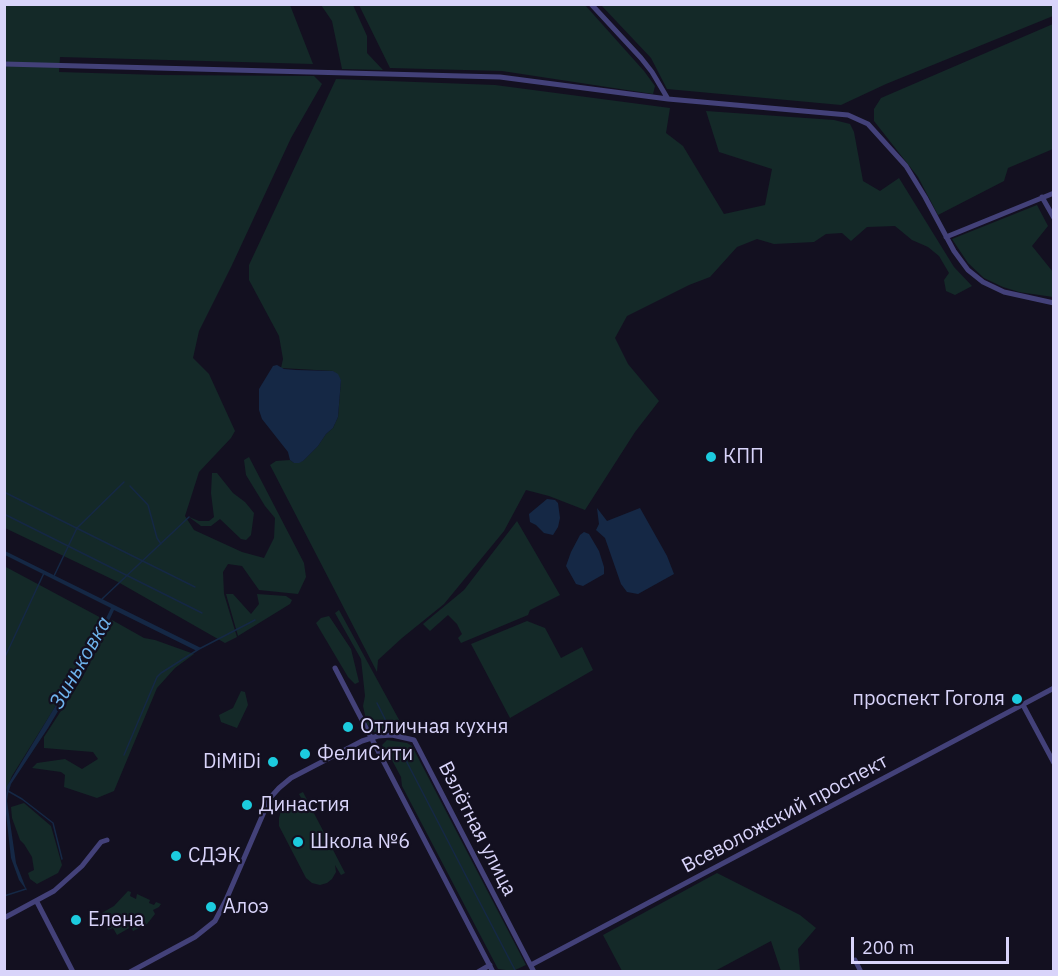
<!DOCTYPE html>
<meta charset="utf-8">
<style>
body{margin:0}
#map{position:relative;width:1058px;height:976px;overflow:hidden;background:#131020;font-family:"IBM Plex Sans",sans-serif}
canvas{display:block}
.frame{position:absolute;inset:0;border:6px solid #d9d4fa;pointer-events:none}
.scale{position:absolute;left:851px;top:937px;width:158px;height:27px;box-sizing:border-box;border:3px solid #d9d4fa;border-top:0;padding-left:8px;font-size:18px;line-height:21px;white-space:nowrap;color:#d9d4fa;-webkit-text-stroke:4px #131020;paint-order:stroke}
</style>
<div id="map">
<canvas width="1058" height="976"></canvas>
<div class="frame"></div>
<div class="scale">200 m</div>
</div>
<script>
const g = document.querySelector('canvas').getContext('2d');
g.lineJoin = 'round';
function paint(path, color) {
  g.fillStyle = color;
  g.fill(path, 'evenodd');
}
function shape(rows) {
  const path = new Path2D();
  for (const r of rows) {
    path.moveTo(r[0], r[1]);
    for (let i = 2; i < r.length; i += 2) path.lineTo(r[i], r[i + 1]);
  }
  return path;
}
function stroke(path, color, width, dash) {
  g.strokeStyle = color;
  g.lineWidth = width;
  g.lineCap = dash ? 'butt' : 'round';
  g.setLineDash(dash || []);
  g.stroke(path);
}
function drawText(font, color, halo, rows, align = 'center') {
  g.font = font + ' "IBM Plex Sans",sans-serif';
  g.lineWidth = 4.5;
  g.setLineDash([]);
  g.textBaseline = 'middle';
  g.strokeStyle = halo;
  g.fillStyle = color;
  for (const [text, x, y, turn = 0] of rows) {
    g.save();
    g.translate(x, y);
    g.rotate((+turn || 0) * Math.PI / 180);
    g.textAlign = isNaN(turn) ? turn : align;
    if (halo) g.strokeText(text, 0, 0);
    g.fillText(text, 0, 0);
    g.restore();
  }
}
paint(shape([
 [1053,4,1053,16,886,84,841,105,667,89,651,58,601,5],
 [5,5,290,5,313,64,60,57,59,72,160,75,314,76,322,84,291,138,232,265,199,331,193,358,209,374,235,431,231,438,199,472,185,516,194,530,242,552,264,558,274,538,275,518,265,506,246,475,244,460,249,457,304,563,306,577,298,594,259,590,242,566,228,564,223,572,224,594,237,637,225,643,118,582,5,528],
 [321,5,353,5,367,36,367,53,383,70,342,69,332,21],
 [359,5,585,5,644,71,655,86,653,94,502,71,390,68],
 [1053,24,1053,149,1008,168,1004,181,938,215,918,177,874,121,874,109,881,98],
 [336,79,495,85,670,108,666,133,683,146,724,214,765,205,772,169,719,152,706,111,834,120,850,124,854,132,863,181,880,191,899,178,954,267,972,286,955,295,946,291,944,280,949,273,939,256,928,247,912,240,895,226,867,227,851,241,842,233,826,234,814,242,774,244,757,239,737,247,710,277,689,285,627,316,615,338,628,364,659,401,635,432,585,510,549,496,526,490,504,531,444,604,402,638,378,660,377,672,270,465,276,461,290,460,294,463,303,461,318,446,326,434,333,428,338,417,341,380,333,371,281,368,283,359,279,336,249,280,249,265],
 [1037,205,1048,226,1032,246,1053,272,1053,297,1019,292,1003,287,984,278,968,263,952,239],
 [212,473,217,473,233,493,245,502,254,513,251,535,246,540,241,539,220,519,211,526,201,526,189,517,199,521,209,521,214,517,211,493],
 [517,521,560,595,530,610,528,615,461,643,458,638,462,634,457,624,448,615,430,631,423,624,464,590],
 [4,566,105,620,96,639,65,691,12,776,5,793],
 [226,594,233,594,251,614,259,604,257,594,286,596,292,600,290,604,238,636],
 [339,610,403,727,399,731,374,732,367,724,363,706,365,696,361,659,335,613],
 [329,616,351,649,359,682,355,684,348,677,316,623,321,618],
 [112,620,144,638,155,640,194,654,175,668,157,688,114,791,97,798,64,787,65,775,61,772,32,768,37,763,65,759,82,769,98,759,93,752,44,748,44,737,81,680],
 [527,621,545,628,561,658,582,647,593,670,510,718,471,644],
 [241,691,245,692,248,705,237,728,221,722,219,715,233,708],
 [387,740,407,743,412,746,526,965,513,971,498,969,402,786,401,777,393,762,382,745],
 [303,792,345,873,341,875,335,865,336,872,332,879,327,883,320,885,312,883,306,878,279,826,279,818,281,811,287,806,295,804,302,805,307,809,299,794],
 [24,803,51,826,62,865,58,873,37,884,30,879,28,873,34,870,32,857,24,844,20,840,12,818,11,807],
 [717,873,800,915,816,928,798,949,800,971,781,971,771,941,715,971,622,971,603,935],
 [128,891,131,892,130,896,136,899,137,894,150,900,149,903,154,905,156,902,161,904,159,907,153,910,155,914,147,924,133,931,131,927,117,935,113,928,108,930,100,914,114,906]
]), '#142928');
paint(shape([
 [277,365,284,369,296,370,333,371,338,374,341,380,338,417,333,428,326,434,318,446,303,461,299,463,294,463,290,460,288,452,262,419,259,410,259,389,273,366],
 [547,499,555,500,558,503,560,518,558,527,553,535,544,533,536,525,530,522,529,514],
 [597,508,607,521,640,508,667,556,674,574,638,594,627,592,621,584,605,538,596,530,599,524],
 [584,532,589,534,599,551,604,567,604,574,583,586,576,584,566,566,571,552,580,535],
 [5,551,201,648,197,651,114,610,99,642,48,728,11,784,8,794,7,801,16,863,27,891,19,880,11,858,5,805,7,786,96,639,111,608,5,555]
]), '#152845');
stroke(shape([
 [130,486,148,505,157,538,161,544],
 [4,492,195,587],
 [4,514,202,613],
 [54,576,77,528,124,482],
 [102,599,189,517],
 [4,659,44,573],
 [377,703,388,725],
 [399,747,516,972],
 [124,755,157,677,161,673,199,649,255,620],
 [8,791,22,799,53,823,62,859],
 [4,896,26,889]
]), '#152845', 1.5);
stroke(shape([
 [591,4,641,58,652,72,668,99],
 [4,64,500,77,668,99,848,115,868,124,906,166,925,197,954,251,968,270,983,282,1004,292,1054,303],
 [1042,197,1054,218],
 [946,237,1054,193],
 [335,668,493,972],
 [1023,705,1054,763],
 [37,902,73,972],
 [4,918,54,891,82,866,101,842,107,840],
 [855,960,861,972],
 [531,965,1054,688],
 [130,972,195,937,215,921,226,900,270,798,279,788,291,778,362,741,378,736,392,735,414,740,534,972],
 [478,972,490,965]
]), '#434179', 5);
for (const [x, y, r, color] of [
 [711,457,6,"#1ccbde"],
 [1017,699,6,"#1ccbde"],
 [348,727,6,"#1ccbde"],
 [305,754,6,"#1ccbde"],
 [273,762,6,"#1ccbde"],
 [247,805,6,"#1ccbde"],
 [298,842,6,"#1ccbde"],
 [176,856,6,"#1ccbde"],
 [211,907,6,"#1ccbde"],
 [76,920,6,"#1ccbde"]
]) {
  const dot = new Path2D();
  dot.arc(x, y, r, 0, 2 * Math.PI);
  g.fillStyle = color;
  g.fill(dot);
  stroke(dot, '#131020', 2);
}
drawText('20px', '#d9d4fa', '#131020', [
 ["КПП",723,457],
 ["проспект Гоголя",1005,699,"right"],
 ["Отличная кухня",360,727],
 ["ФелиСити",317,754],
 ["DiMiDi",261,762,"right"],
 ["Династия",259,805],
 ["Школа №6",310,842],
 ["СДЭК",188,856],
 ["Алоэ",223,907],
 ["Елена",88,920]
], 'left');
drawText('20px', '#d9d4fa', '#131020', [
 ["Всеволожский проспект",785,814,-28],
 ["Взлётная улица",477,829,63]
]);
drawText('italic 21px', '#6fb3ed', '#131020', [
 ["Зиньковка",81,663,-60]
]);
</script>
